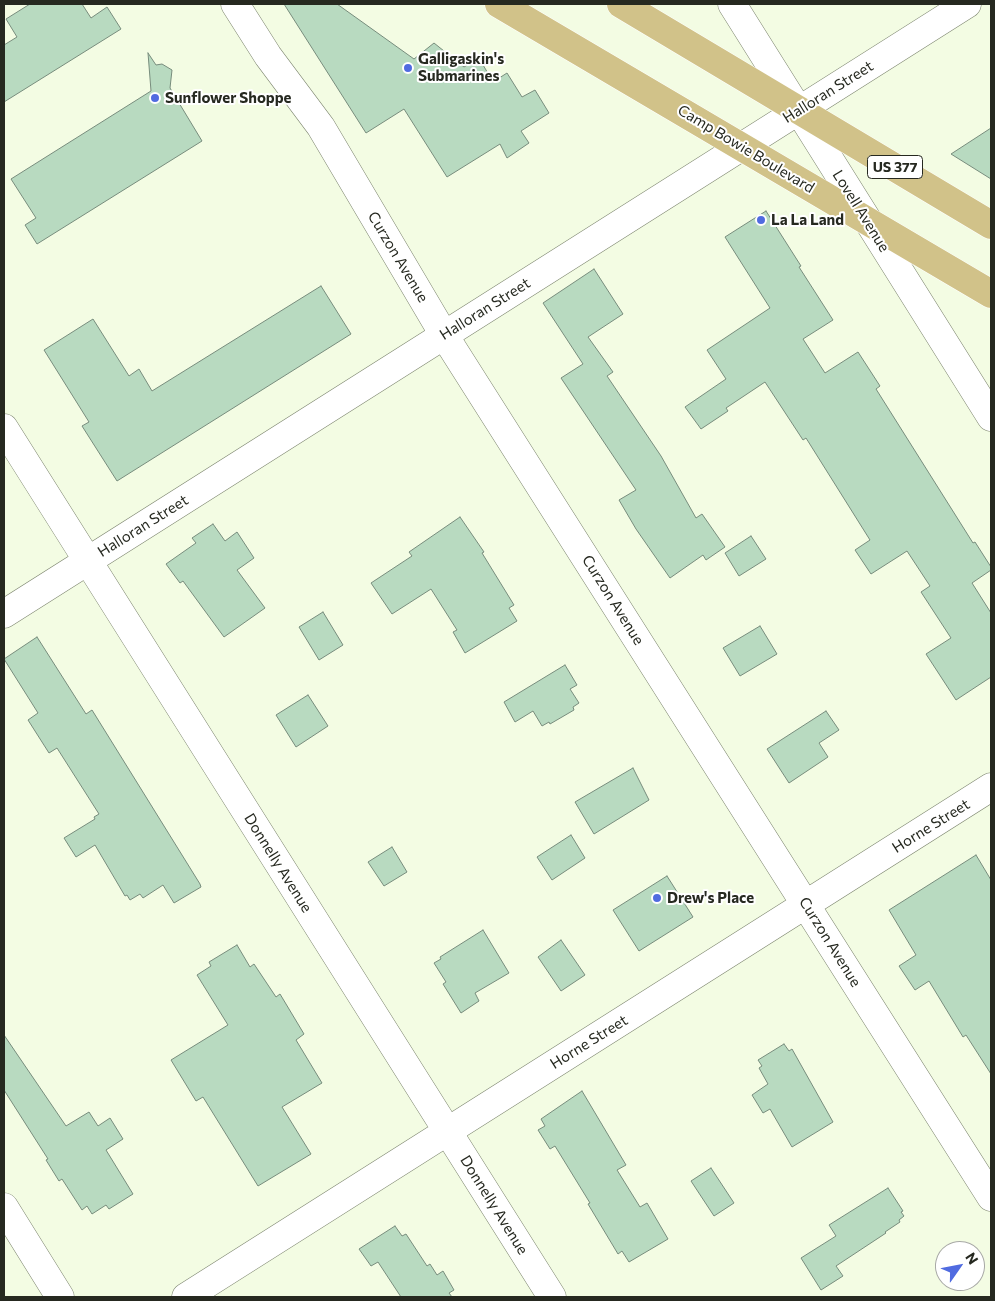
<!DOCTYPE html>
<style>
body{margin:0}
#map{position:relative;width:995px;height:1301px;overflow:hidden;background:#f3fce3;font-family:Commissioner,sans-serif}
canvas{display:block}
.frame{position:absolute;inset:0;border:5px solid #262920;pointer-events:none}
.north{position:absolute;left:935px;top:1241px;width:50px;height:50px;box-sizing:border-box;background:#fff;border:1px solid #a8a9a6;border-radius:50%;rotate:57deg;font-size:14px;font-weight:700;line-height:20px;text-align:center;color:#262920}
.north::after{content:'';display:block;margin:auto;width:18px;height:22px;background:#506be0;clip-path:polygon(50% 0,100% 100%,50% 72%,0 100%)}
</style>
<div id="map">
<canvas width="995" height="1301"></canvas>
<div class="frame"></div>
<div class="north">N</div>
</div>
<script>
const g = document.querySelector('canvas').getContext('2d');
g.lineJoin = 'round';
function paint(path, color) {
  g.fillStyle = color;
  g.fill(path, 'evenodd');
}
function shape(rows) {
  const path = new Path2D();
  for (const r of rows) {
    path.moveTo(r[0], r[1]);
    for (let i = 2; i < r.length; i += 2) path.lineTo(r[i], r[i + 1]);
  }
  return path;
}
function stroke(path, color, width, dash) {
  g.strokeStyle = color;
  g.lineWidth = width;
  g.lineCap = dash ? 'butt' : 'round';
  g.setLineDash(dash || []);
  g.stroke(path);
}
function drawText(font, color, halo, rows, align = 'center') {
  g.font = font + ' Commissioner,sans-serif';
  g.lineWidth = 4;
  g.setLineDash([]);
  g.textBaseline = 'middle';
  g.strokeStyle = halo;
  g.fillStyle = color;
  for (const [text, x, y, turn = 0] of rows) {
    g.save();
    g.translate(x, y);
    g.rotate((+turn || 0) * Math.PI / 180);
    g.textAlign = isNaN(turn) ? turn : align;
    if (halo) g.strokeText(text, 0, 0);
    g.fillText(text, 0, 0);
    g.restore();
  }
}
const building = shape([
 [30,4,82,4,91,18,107,7,121,29,4,102,4,45,17,37,6,19,30,4],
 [284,4,337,4,414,59,434,43,464,67,479,58,493,82,507,73,522,97,535,90,549,113,521,131,529,143,507,158,500,144,447,177,404,109,366,133,284,4],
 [148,53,156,65,162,64,172,70,170,88,202,141,37,244,25,225,36,218,11,179,151,91,148,53],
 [991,128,991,179,951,154,991,128],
 [766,211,801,266,799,267,833,320,803,339,825,373,858,352,880,386,876,389,973,543,975,542,991,567,991,570,972,583,991,613,991,677,956,700,926,654,951,638,921,592,930,586,907,551,871,574,855,550,870,540,806,438,803,440,765,382,726,408,728,411,701,429,685,407,726,379,707,350,770,308,725,237,766,211],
 [594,269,623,314,588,337,613,372,607,376,661,456,696,518,702,514,725,547,706,560,703,555,670,578,636,529,619,500,636,490,561,378,583,364,543,303,594,269],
 [321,286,351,334,117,481,82,426,89,422,44,350,93,319,129,376,139,369,152,391,321,286],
 [460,517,484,552,482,553,514,605,509,608,517,621,465,653,453,632,457,630,431,589,392,614,371,583,412,556,409,552,460,517],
 [213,524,225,541,237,532,254,558,237,570,265,608,224,637,183,581,180,583,166,564,196,543,192,538,213,524],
 [751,536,766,559,739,576,725,553,751,536],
 [323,612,343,645,319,660,299,627,323,612],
 [760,626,777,654,740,676,723,648,760,626],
 [37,637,86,714,92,710,200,884,201,887,174,903,163,885,143,898,140,894,130,900,127,895,125,896,95,845,76,857,64,838,95,819,94,817,99,814,57,748,49,753,28,720,38,713,4,659,37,637],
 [565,665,577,685,570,689,579,703,573,707,574,710,550,724,549,722,542,726,533,711,515,722,504,702,565,665],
 [308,695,328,726,296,747,276,715,308,695],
 [826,711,839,730,819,743,828,757,789,783,767,749,826,711],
 [633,768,649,800,594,834,575,802,633,768],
 [571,835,585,858,552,880,537,857,571,835],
 [392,847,407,872,384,886,368,862,392,847],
 [976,855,991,880,991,1074,966,1035,963,1037,929,981,915,990,899,966,916,955,889,910,976,855],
 [667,876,693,917,639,951,613,910,667,876],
 [483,930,509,973,475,993,479,1001,461,1013,443,984,446,982,434,963,441,959,440,957,483,930],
 [561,940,585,975,561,991,538,957,561,940],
 [237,945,250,967,254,964,276,997,280,994,304,1034,296,1040,322,1083,282,1107,311,1154,258,1186,203,1097,196,1101,171,1060,228,1025,197,975,211,966,209,962,237,945],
 [4,1035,66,1126,89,1112,98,1126,110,1118,123,1139,106,1150,133,1194,109,1209,106,1205,92,1214,87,1206,82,1210,62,1179,59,1181,46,1160,48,1159,4,1090,4,1035],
 [784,1044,789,1051,792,1049,833,1122,792,1147,770,1109,763,1113,752,1095,768,1084,759,1068,762,1066,758,1060,784,1044],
 [582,1091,626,1165,617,1170,640,1207,647,1203,668,1239,629,1262,622,1251,618,1254,588,1204,590,1203,555,1146,550,1149,538,1130,545,1126,541,1119,582,1091],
 [711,1168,734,1203,714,1216,691,1181,711,1168],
 [888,1188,903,1211,901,1212,904,1216,899,1220,900,1222,885,1232,886,1233,836,1266,843,1276,821,1290,801,1258,836,1236,829,1225,888,1188],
 [395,1226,402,1236,406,1234,427,1266,430,1264,437,1275,443,1271,454,1290,449,1293,452,1297,401,1297,378,1262,371,1266,359,1249,395,1226]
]);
paint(building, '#b8dac0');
stroke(building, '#778c7c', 1);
const minor = shape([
 [235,4,268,56,321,127,444,335,991,1197],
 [732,4,991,417],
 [4,428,552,1297],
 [4,614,967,4],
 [4,1207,60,1297],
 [186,1297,991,787]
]);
const major = shape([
 [499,4,991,294],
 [621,4,991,225]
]);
stroke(minor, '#7c846e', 29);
stroke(major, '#fff', 29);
stroke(minor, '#fff', 28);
stroke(major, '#d1c289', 28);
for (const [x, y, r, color] of [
 [408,68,5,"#506be0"],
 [155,98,5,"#506be0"],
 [761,220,5,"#506be0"],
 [657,898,5,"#506be0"]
]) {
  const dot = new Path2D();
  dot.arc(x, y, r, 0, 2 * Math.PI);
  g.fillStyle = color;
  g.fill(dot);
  stroke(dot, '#fff', 2);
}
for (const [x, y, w] of [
 [895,167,55]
]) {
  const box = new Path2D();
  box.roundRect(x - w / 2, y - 11.5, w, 23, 4);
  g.fillStyle = '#fff';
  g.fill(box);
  stroke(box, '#262920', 1);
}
drawText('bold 14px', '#262920', null, [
 ["US 377",895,167]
]);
drawText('bold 15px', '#262920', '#fff', [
 ["Galligaskin's",418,59],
 ["Submarines",418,76],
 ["Sunflower Shoppe",165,98],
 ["La La Land",771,220],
 ["Drew's Place",667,898]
], 'left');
drawText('15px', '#262920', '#fff', [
 ["Halloran Street",828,92,-32],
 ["Camp Bowie Boulevard",746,149,31],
 ["Lovell Avenue",861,211,58],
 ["Curzon Avenue",398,257,59],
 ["Halloran Street",485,309,-32],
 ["Halloran Street",143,526,-32],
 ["Curzon Avenue",613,600,58],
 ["Horne Street",931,826,-32],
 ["Donnelly Avenue",278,863,58],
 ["Curzon Avenue",830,942,58],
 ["Horne Street",589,1042,-32],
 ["Donnelly Avenue",494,1205,58]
]);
</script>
